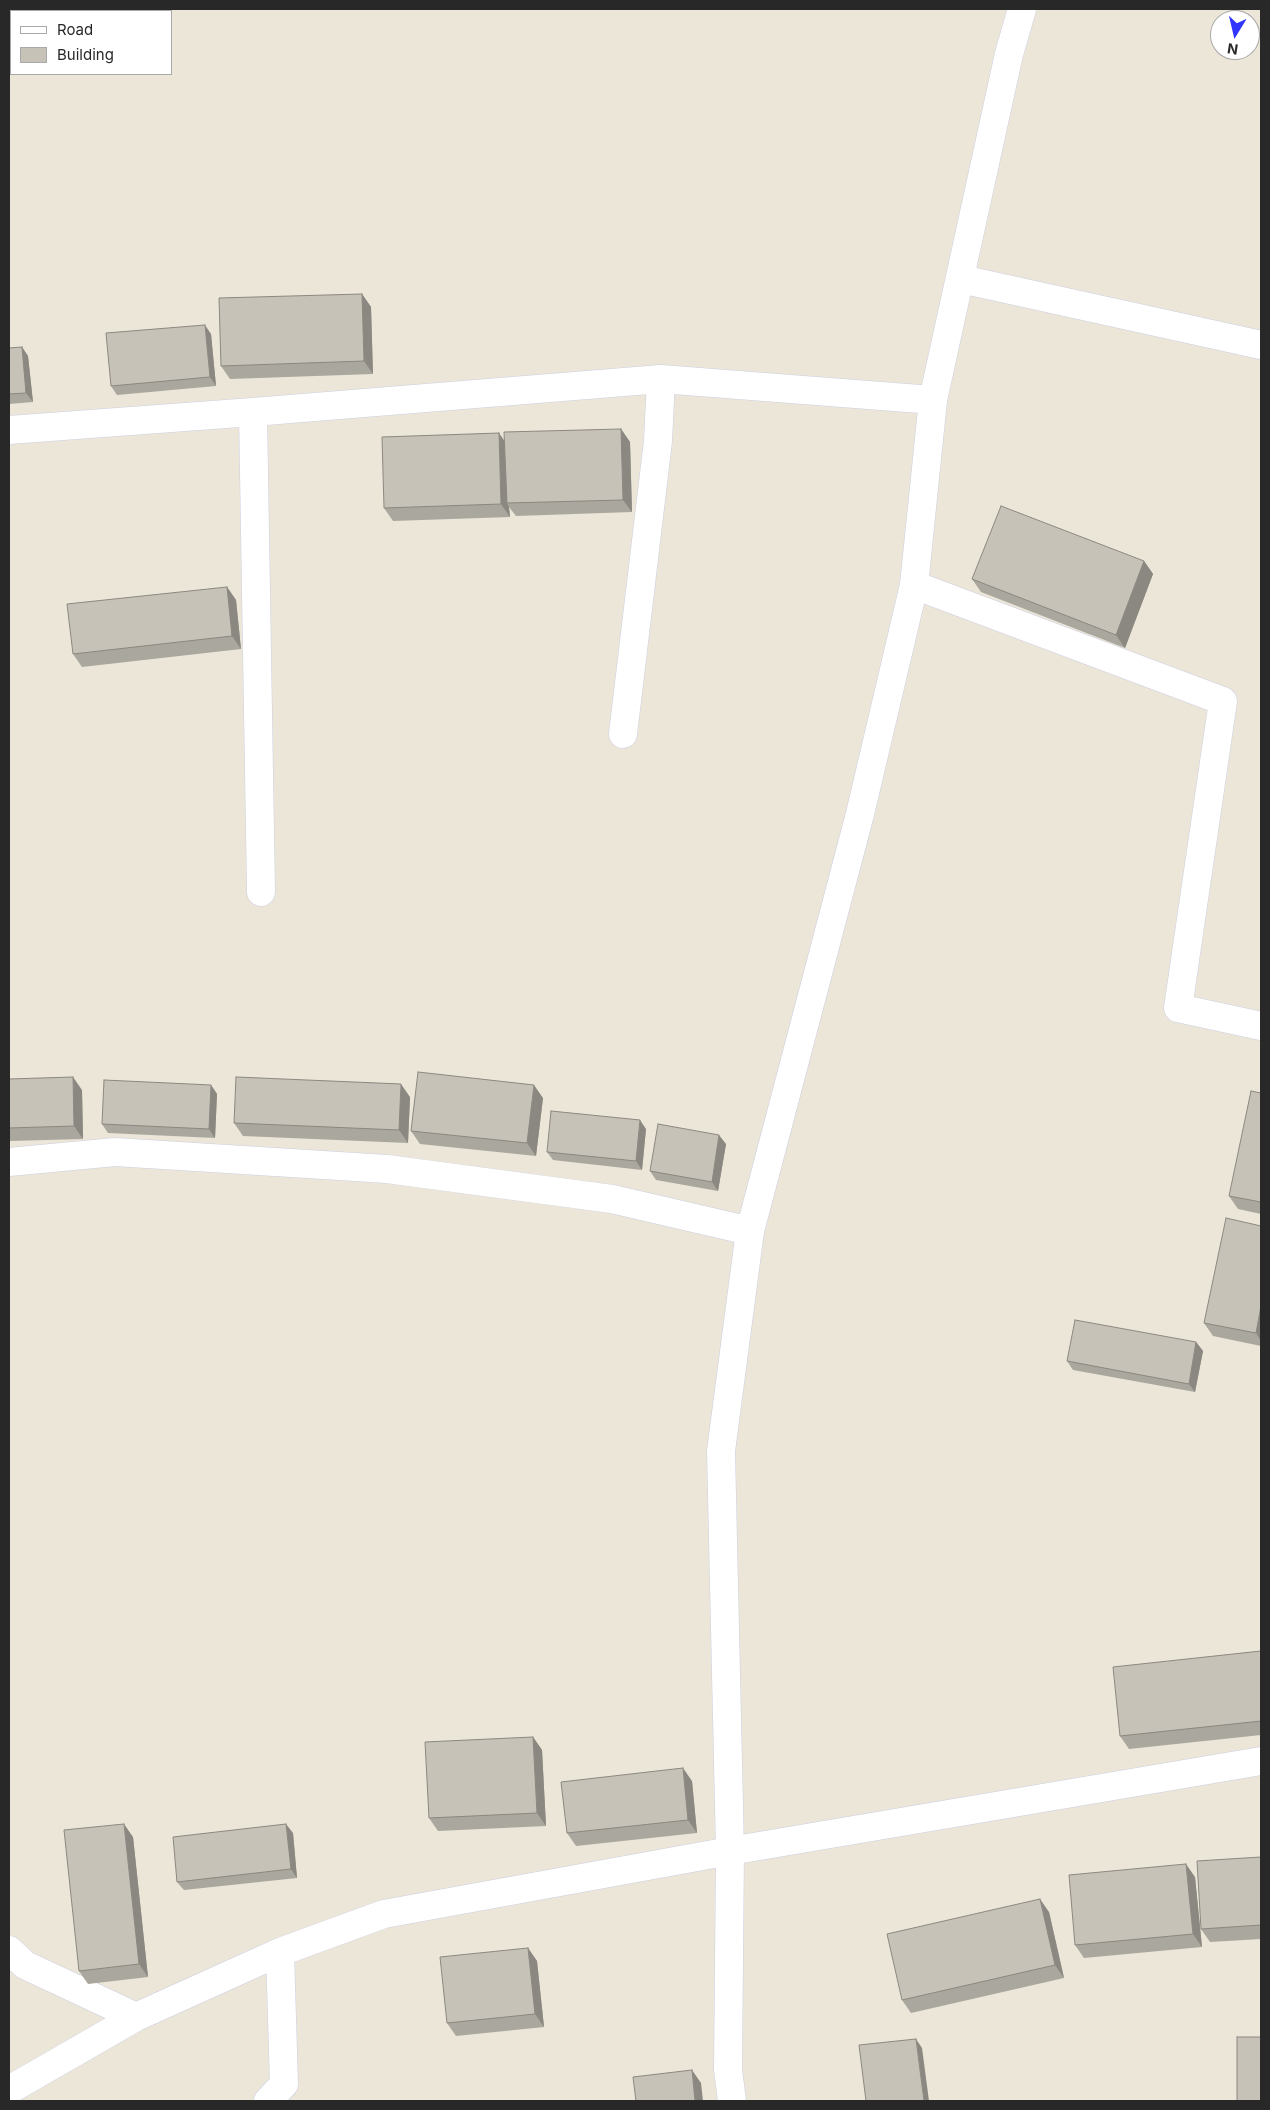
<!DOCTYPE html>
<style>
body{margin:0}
#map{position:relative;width:1270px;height:2110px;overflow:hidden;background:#ebe6d8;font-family:Inter,sans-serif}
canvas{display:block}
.frame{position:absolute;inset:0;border:10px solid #282828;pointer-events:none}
.legend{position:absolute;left:10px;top:10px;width:162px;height:65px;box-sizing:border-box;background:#fff;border:1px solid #a9a9a9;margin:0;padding:6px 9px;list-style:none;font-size:15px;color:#282828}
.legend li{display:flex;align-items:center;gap:10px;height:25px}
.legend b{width:25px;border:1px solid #a9a9a9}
.north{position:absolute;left:1210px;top:10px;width:50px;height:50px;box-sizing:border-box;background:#fff;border:1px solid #a9a9a9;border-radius:50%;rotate:189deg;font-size:14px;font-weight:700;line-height:20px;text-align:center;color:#282828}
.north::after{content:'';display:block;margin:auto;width:18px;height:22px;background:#3136ff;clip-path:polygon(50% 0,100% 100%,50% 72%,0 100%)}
</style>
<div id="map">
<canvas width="1270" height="2110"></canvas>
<div class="frame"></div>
<ul class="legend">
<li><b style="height:6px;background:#fff"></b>Road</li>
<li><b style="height:14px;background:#c6c2b8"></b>Building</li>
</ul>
<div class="north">N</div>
</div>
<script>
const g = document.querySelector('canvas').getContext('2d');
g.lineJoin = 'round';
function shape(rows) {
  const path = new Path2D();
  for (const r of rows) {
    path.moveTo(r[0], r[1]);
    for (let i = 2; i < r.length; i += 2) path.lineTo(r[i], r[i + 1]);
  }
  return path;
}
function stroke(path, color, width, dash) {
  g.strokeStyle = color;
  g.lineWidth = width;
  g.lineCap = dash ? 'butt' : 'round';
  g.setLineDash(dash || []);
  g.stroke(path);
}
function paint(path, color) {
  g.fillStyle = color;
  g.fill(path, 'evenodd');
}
const minor = shape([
 [961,279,1261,345],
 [253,412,261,892],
 [9,430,253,412,661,379,933,400],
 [914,585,1223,701,1178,1008,1261,1026],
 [623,734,658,441,661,379],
 [9,1162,115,1152,387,1169,612,1199,750,1231],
 [9,1950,25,1965,136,2017],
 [9,2090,136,2017,280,1952,384,1914,730,1851,1261,1761],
 [268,2101,284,2084,280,1952]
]);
const tertiary = shape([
 [732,2101,728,2070,730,1851,721,1451,750,1231,860,814,914,585,933,400,1009,54,1022,9]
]);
stroke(minor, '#cecee2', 29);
stroke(tertiary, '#cecee2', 29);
stroke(minor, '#fff', 28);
stroke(tertiary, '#fff', 28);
paint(shape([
 [362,294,371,307,373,374,230,379,221,366],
 [211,334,216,386,117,395,111,386],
 [22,347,28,356,33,402,9,404,9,348],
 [621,429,630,442,632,512,516,516,509,507,510,517,393,521,384,508],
 [1144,561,1153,574,1125,648,981,592,972,579],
 [227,587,236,600,241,649,82,667,73,654],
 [9,1079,82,1090,83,1139,9,1141],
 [211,1085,217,1094,215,1138,108,1133,102,1124],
 [1261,1093,1261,1214,1238,1209,1229,1196],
 [410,1097,408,1143,243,1136,234,1123],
 [543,1098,536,1156,420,1144,411,1131],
 [646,1129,642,1170,553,1160,547,1152],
 [726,1144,718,1191,656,1180,650,1171],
 [1261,1226,1261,1346,1213,1336,1204,1323],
 [1196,1342,1203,1351,1195,1392,1073,1370,1067,1361],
 [1261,1651,1261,1735,1129,1749,1120,1736],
 [533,1737,542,1750,546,1826,438,1831,429,1818],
 [692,1781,697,1833,576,1846,567,1833],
 [293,1833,297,1878,184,1890,177,1882],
 [133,1837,148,1977,88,1984,79,1971],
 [1261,1857,1261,1939,1210,1942,1201,1929],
 [1195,1877,1202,1947,1084,1958,1075,1945],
 [1049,1912,1064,1978,911,2013,902,2000],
 [528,1948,537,1961,544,2027,456,2036,447,2023]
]), '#aaa79e');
paint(shape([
 [362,294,371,307,373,374,364,361],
 [205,325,211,334,216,386,210,377],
 [22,347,28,356,33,402,26,393],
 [621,429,630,442,632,512,623,500],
 [499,433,508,446,507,503,509,507,510,517,501,504],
 [1144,561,1153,574,1125,648,1116,635],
 [227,587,236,600,241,649,232,636],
 [73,1077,82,1090,83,1139,74,1126],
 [401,1084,410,1097,408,1143,399,1130],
 [211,1085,217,1094,215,1138,209,1129],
 [534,1085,543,1098,536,1156,527,1143],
 [640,1120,646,1129,642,1170,636,1161],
 [719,1135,726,1144,718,1191,712,1182],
 [1261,1306,1261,1341,1256,1333],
 [1196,1342,1203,1351,1195,1392,1189,1384],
 [533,1737,542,1750,546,1826,537,1813],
 [683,1768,692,1781,697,1833,688,1820],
 [124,1824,133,1837,148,1977,139,1964],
 [286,1824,293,1833,297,1878,291,1869],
 [1186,1864,1195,1877,1202,1947,1193,1934],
 [1040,1899,1049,1912,1064,1978,1055,1965],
 [528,1948,537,1961,544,2027,535,2014],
 [916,2039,922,2048,929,2101,924,2101],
 [692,2070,701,2083,703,2101,695,2101]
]), '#8b8881');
const building = shape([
 [362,294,364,361,221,366,219,298,362,294],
 [205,325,210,377,111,386,106,333,205,325],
 [22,347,26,393,9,394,9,348,22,347],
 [621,429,623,500,507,503,504,432,621,429],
 [499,433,501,504,384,508,382,437,499,433],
 [1001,506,1144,561,1116,635,972,579,1001,506],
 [227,587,232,636,73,654,67,604,227,587],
 [418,1072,534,1085,527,1143,411,1131,418,1072],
 [73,1077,74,1126,9,1128,9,1079,73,1077],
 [236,1077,401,1084,399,1130,234,1123,236,1077],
 [104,1080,211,1085,209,1129,102,1124,104,1080],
 [1251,1091,1261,1093,1261,1202,1229,1196,1251,1091],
 [551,1111,640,1120,636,1161,547,1152,551,1111],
 [658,1124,719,1135,712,1182,650,1171,658,1124],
 [1226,1218,1261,1226,1261,1306,1256,1333,1204,1323,1226,1218],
 [1075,1320,1196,1342,1189,1384,1067,1361,1075,1320],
 [1261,1651,1261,1721,1120,1736,1113,1667,1261,1651],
 [533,1737,537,1813,429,1818,425,1742,533,1737],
 [683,1768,688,1820,567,1833,561,1782,683,1768],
 [124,1824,139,1964,79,1971,64,1830,124,1824],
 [286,1824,291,1869,177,1882,173,1837,286,1824],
 [1261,1857,1261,1925,1201,1929,1197,1861,1261,1857],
 [1186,1864,1193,1934,1075,1945,1069,1875,1186,1864],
 [1040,1899,1055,1965,902,2000,887,1934,1040,1899],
 [528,1948,535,2014,447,2023,440,1957,528,1948],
 [1237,2037,1261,2037,1261,2101,1237,2101,1237,2037],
 [916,2039,924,2101,866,2101,859,2045,916,2039],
 [692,2070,695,2101,636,2101,633,2077,692,2070]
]);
paint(building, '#c6c2b8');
stroke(building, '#8b8881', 1);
</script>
